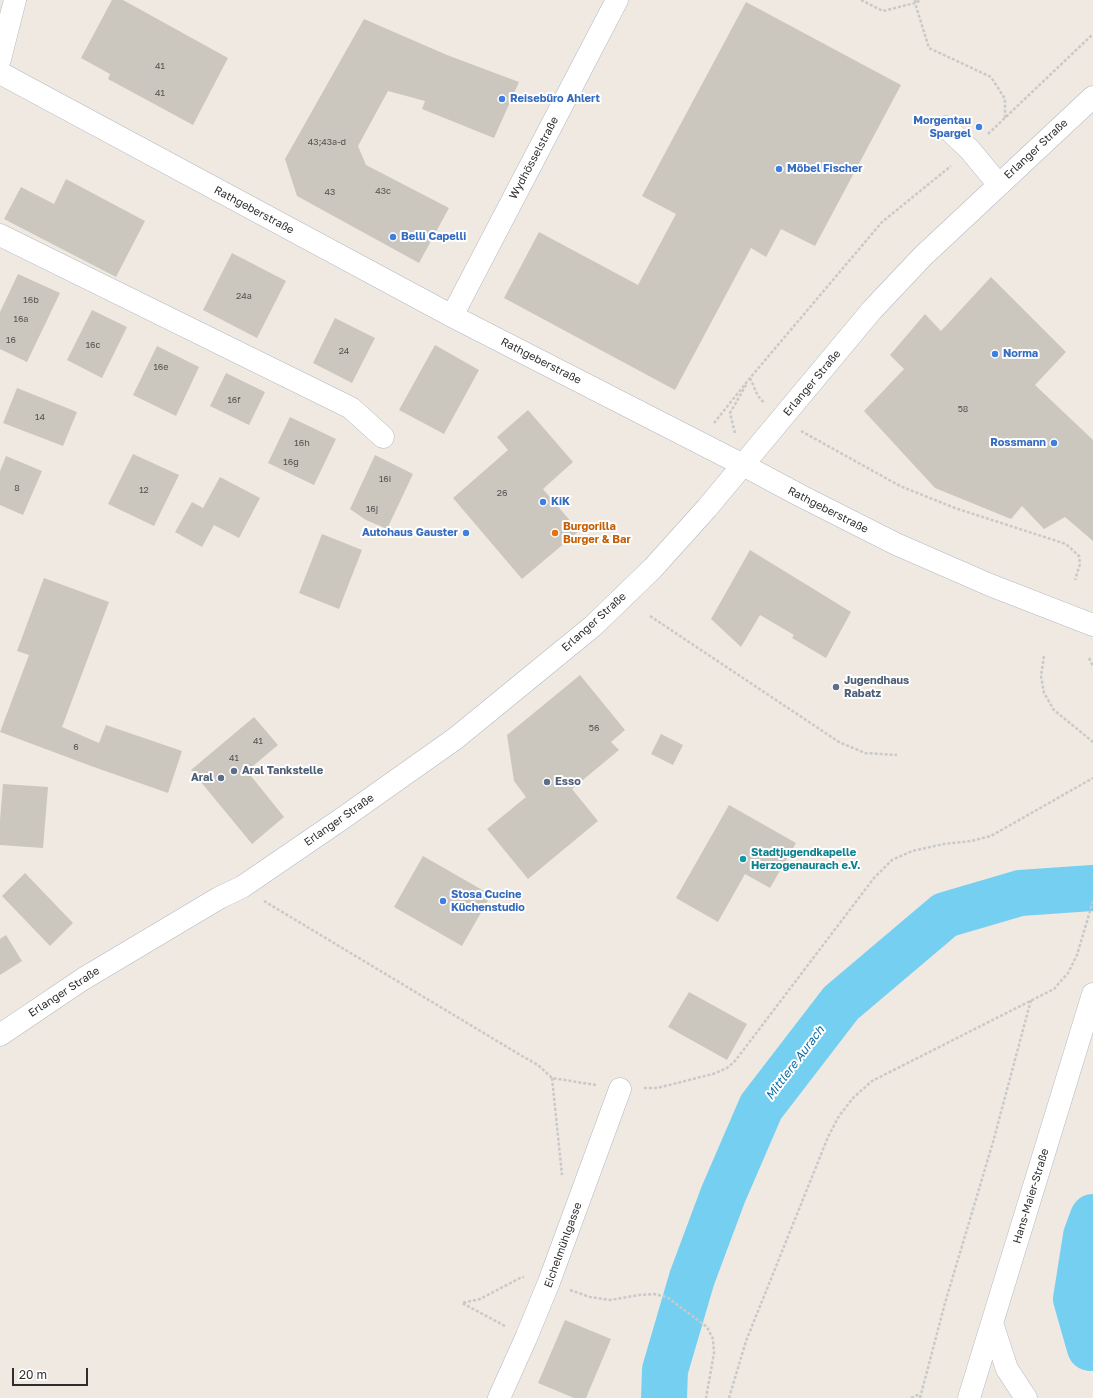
<!DOCTYPE html>
<meta charset="utf-8">
<style>
body{margin:0}
#map{position:relative;width:1093px;height:1398px;overflow:hidden;background:#efe9e1;font-family:"Golos Text",sans-serif}
canvas{display:block}
.scale{position:absolute;left:12px;top:1368px;width:76px;height:18px;box-sizing:border-box;border:2px solid #2e2e2e;border-top:0;padding-left:5px;font-size:12px;line-height:14px;white-space:nowrap;color:#2e2e2e;-webkit-text-stroke:3px #fff;paint-order:stroke}
</style>
<div id="map">
<canvas width="1093" height="1398"></canvas>
<div class="scale">20 m</div>
</div>
<script>
const g = document.querySelector('canvas').getContext('2d');
g.lineJoin = 'round';
function shape(rows) {
  const path = new Path2D();
  for (const r of rows) {
    path.moveTo(r[0], r[1]);
    for (let i = 2; i < r.length; i += 2) path.lineTo(r[i], r[i + 1]);
  }
  return path;
}
function stroke(path, color, width, dash) {
  g.strokeStyle = color;
  g.lineWidth = width;
  g.lineCap = dash ? 'butt' : 'round';
  g.setLineDash(dash || []);
  g.stroke(path);
}
function paint(path, color) {
  g.fillStyle = color;
  g.fill(path, 'evenodd');
}
function drawText(font, color, halo, rows, align = 'center') {
  g.font = font + ' "Golos Text",sans-serif';
  g.lineWidth = 4;
  g.setLineDash([]);
  g.textBaseline = 'middle';
  g.strokeStyle = halo;
  g.fillStyle = color;
  for (const [text, x, y, turn = 0] of rows) {
    g.save();
    g.translate(x, y);
    g.rotate((+turn || 0) * Math.PI / 180);
    g.textAlign = isNaN(turn) ? turn : align;
    if (halo) g.strokeText(text, 0, 0);
    g.fillText(text, 0, 0);
    g.restore();
  }
}
stroke(shape([
 [1090,1348,1076,1299,1086,1236,1093,1217],
 [664,1398,665,1370,692,1278,723,1195,761,1107,841,1003,945,915,1020,893,1093,888]
]), '#75cff0', 46);
paint(shape([
 [112,0,123,0,228,58,193,125,108,79,110,74,81,58],
 [746,2,901,85,815,246,781,229,766,257,751,248,675,390,504,298,539,232,638,285,676,214,642,196],
 [364,19,447,55,519,82,494,138,422,109,425,101,388,91,358,146,366,165,449,208,419,263,297,196,285,159],
 [66,179,145,221,116,277,4,219,21,187,54,204],
 [232,253,286,281,257,338,203,310],
 [18,274,60,293,27,362,0,349,0,312],
 [991,277,1066,352,1035,385,1093,440,1093,541,1065,517,1044,529,1022,506,1011,519,935,488,864,411,904,369,890,355,925,314,941,331],
 [92,310,127,327,102,378,67,360],
 [335,318,375,338,352,383,313,363],
 [435,345,479,370,444,434,399,410],
 [157,346,199,367,176,416,133,395],
 [226,373,265,392,249,425,210,406],
 [17,388,77,412,63,446,3,423],
 [528,410,573,462,543,489,579,531,522,579,453,498,508,450,497,437],
 [290,417,336,439,314,485,268,463],
 [133,454,179,475,154,526,108,504],
 [375,455,413,474,387,529,366,520,350,509],
 [6,456,42,471,23,515,0,505,0,471],
 [220,477,260,498,239,538,214,525,202,547,175,532,192,502,203,508],
 [322,534,362,550,339,609,299,593],
 [750,550,851,612,826,658,792,638,794,635,760,615,741,647,711,619],
 [44,578,109,602,62,727,99,743,106,725,182,751,168,793,91,766,0,732,29,655,17,651],
 [580,675,625,730,611,742,619,750,572,789,598,821,528,879,487,829,526,797,514,781,507,735],
 [254,717,278,745,247,771,284,817,252,844,191,770],
 [661,734,683,745,673,765,651,754],
 [3,784,48,787,43,848,0,845,0,820],
 [729,805,796,843,770,888,745,874,718,922,676,898],
 [423,856,491,895,462,946,394,907],
 [25,873,73,923,50,946,2,896],
 [6,935,22,961,0,975,0,939],
 [689,992,747,1024,727,1060,668,1027],
 [565,1320,611,1339,586,1398,574,1398,538,1383]
]), '#cbc7bf');
const minor = shape([
 [0,59,15,0],
 [0,73,452,316,743,465,801,496,896,544,990,585,1093,625],
 [946,127,970,150,999,185],
 [0,235,351,408,383,437],
 [452,316,617,0],
 [0,1035,83,979,219,898,242,887,343,818,456,738,593,626,653,568,707,508,872,310,923,256,1093,97],
 [992,1323,1007,1369,1026,1398],
 [499,1398,526,1338,549,1282,620,1089],
 [969,1398,1093,994]
]);
stroke(minor, '#b4b7c1', 23);
stroke(shape([
 [861,0,883,11,915,3,929,48,991,77,1005,99,1005,118],
 [915,0,915,3,921,0],
 [988,134,1093,34],
 [750,378,758,396,764,403],
 [714,423,750,378,882,222,951,166],
 [801,431,900,486,955,508,1066,544,1079,556,1080,564,1075,580],
 [735,433,730,413,746,385],
 [650,616,839,742,865,753,897,755],
 [1044,656,1041,676,1044,693,1054,710,1093,742],
 [1089,658,1093,666],
 [264,901,522,1056,538,1065,552,1078,596,1085],
 [552,1078,562,1175],
 [644,1088,657,1088,713,1074,727,1068,735,1061,874,878,892,860,912,851,944,844,971,841,991,836,1093,778],
 [570,1290,590,1297,610,1300,639,1295,654,1294,667,1297,707,1327,713,1339,714,1353,706,1398],
 [505,1326,462,1303,480,1299,520,1278,524,1277],
 [729,1398,746,1341,828,1137,839,1116,853,1098,872,1081,1054,989,1068,973,1077,955,1093,901],
 [911,1398,920,1394],
 [920,1398,945,1303,993,1142,1031,1000]
]), '#c9c9c9', 2.5, [3, 2]);
stroke(minor, '#fff', 22);
for (const [x, y, r, color] of [
 [502,99,4,"#3f7fe0"],
 [979,127,4,"#3f7fe0"],
 [779,169,4,"#3f7fe0"],
 [393,237,4,"#3f7fe0"],
 [995,354,4,"#3f7fe0"],
 [1054,443,4,"#3f7fe0"],
 [543,502,4,"#3f7fe0"],
 [466,533,4,"#3f7fe0"],
 [555,533,4,"#e8710a"],
 [836,687,4,"#5c6f8a"],
 [234,771,4,"#5c6f8a"],
 [221,778,4,"#5c6f8a"],
 [547,782,4,"#5c6f8a"],
 [743,859,4,"#0f9aa8"],
 [443,901,4,"#3f7fe0"]
]) {
  const dot = new Path2D();
  dot.arc(x, y, r, 0, 2 * Math.PI);
  g.fillStyle = color;
  g.fill(dot);
  stroke(dot, '#fff', 1.5);
}
drawText('9px', '#555452', null, [
 ["41",160,66],
 ["41",160,93],
 ["43;43a-d",327,142],
 ["43c",383,191],
 ["43",330,192],
 ["24a",244,296],
 ["16b",31,300],
 ["16a",21,319],
 ["16",11,340],
 ["16c",93,345],
 ["24",344,351],
 ["16e",161,367],
 ["16f",234,400],
 ["58",963,409],
 ["14",40,417],
 ["16h",302,443],
 ["16g",291,462],
 ["16i",385,479],
 ["8",17,488],
 ["12",144,490],
 ["26",502,493],
 ["16j",372,509],
 ["56",594,728],
 ["41",258,741],
 ["6",76,747],
 ["41",234,758]
]);
drawText('bold 11px', '#366cbe', '#fff', [
 ["Reisebüro Ahlert",510,99],
 ["Morgentau",971,121,"right"],
 ["Spargel",971,134,"right"],
 ["Möbel Fischer",787,169],
 ["Belli Capelli",401,237],
 ["Norma",1003,354],
 ["Rossmann",1046,443,"right"],
 ["KiK",551,502],
 ["Autohaus Gauster",458,533,"right"],
 ["Stosa Cucine",451,895],
 ["Küchenstudio",451,908]
], 'left');
drawText('11px', '#2e2e2e', '#fff', [
 ["Erlanger Straße",1036,149,-43],
 ["Wydhösselstraße",534,158,-62],
 ["Rathgeberstraße",254,210,28],
 ["Rathgeberstraße",541,361,27],
 ["Erlanger Straße",812,383,-50],
 ["Rathgeberstraße",828,510,27],
 ["Erlanger Straße",594,622,-42],
 ["Erlanger Straße",339,820,-35],
 ["Erlanger Straße",64,992,-33],
 ["Hans-Maier-Straße",1031,1196,-73],
 ["Eichelmühlgasse",563,1245,-70]
]);
drawText('bold 11px', '#c56008', '#fff', [
 ["Burgorilla",563,527],
 ["Burger & Bar",563,540]
], 'left');
drawText('bold 11px', '#4e5e75', '#fff', [
 ["Jugendhaus",844,681],
 ["Rabatz",844,694],
 ["Aral Tankstelle",242,771],
 ["Aral",213,778,"right"],
 ["Esso",555,782]
], 'left');
drawText('bold 11px', '#0d838f', '#fff', [
 ["Stadtjugendkapelle",751,853],
 ["Herzogenaurach e.V.",751,866]
], 'left');
drawText('italic 12px', '#0d6fa3', '#fff', [
 ["Mittlere Aurach",795,1063,-53]
]);
</script>
